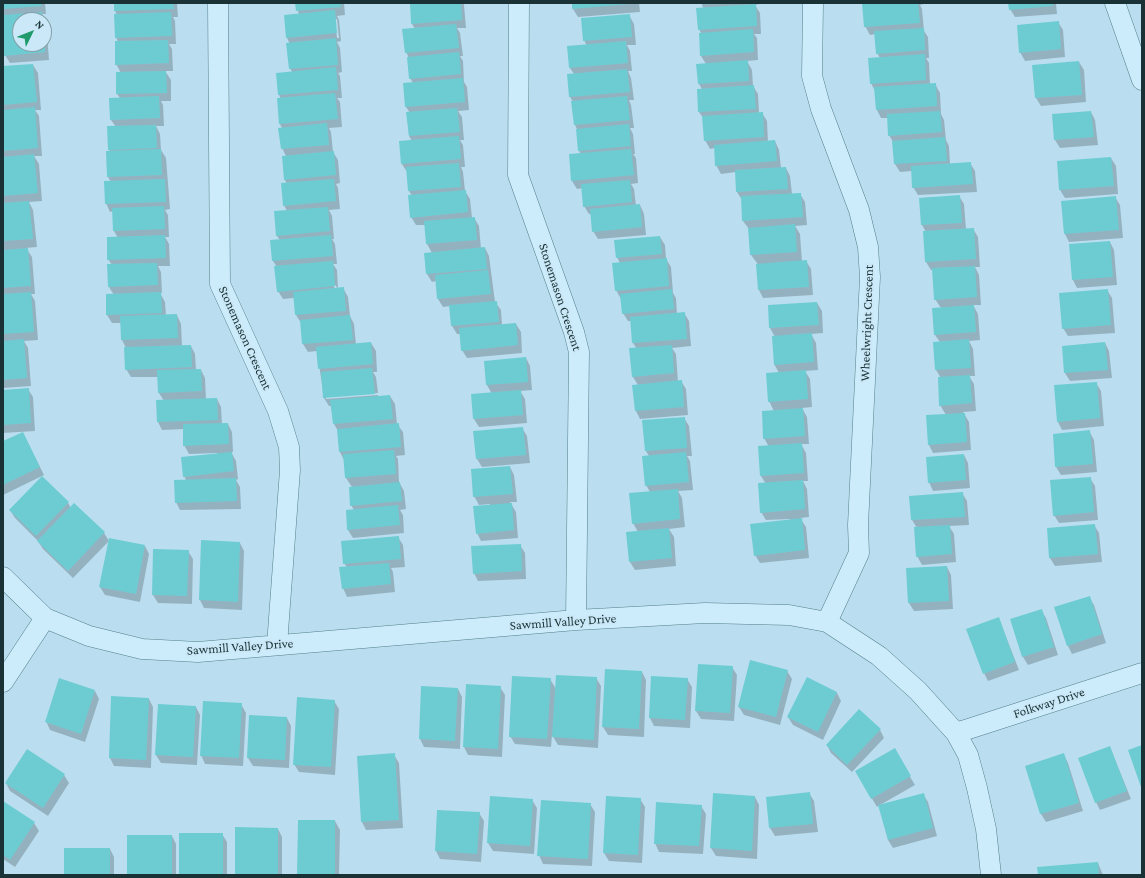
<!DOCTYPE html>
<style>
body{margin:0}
#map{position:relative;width:1145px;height:878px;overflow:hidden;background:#badef0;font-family:"Crimson Pro",serif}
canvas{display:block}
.frame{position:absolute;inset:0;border:4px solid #1a3235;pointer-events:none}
.north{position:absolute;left:12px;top:12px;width:40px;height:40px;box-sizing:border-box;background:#cae8f7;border:1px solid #849fa9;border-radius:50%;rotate:47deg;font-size:11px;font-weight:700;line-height:16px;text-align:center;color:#1a3235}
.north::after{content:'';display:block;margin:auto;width:14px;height:18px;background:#20996b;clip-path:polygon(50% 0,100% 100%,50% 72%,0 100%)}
</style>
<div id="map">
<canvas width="1145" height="878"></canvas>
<div class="frame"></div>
<div class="north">N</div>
</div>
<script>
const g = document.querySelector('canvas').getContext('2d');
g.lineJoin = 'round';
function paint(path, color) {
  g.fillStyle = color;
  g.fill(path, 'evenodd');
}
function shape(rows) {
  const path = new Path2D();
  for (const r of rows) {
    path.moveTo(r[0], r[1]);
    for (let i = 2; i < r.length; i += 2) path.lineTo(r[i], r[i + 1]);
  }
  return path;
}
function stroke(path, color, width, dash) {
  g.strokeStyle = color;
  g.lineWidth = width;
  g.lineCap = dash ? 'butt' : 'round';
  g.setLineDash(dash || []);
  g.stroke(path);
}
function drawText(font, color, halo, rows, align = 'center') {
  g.font = font + ' "Crimson Pro",serif';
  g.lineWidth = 4;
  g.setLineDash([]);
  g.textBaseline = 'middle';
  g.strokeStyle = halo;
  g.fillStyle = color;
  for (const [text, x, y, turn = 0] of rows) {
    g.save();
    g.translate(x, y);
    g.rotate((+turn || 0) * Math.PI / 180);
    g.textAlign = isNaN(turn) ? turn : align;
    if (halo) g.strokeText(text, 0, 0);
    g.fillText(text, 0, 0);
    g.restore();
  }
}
paint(shape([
 [3,3,45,3,46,14,42,14,46,21,49,60,10,63,5,55],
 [20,20,44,20,44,44,20,44],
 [115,3,177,3,178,17,173,17,175,21,176,44,169,44,172,49,173,71,165,71,171,80,171,101,161,101,163,105,164,126,156,126,160,134,161,150,166,158,170,209,165,210,168,215,169,237,165,237,169,244,170,266,158,266,161,272,162,293,160,293,165,302,166,316,177,315,181,324,182,346,191,346,195,354,196,370,201,370,205,378,206,400,217,399,221,407,222,424,228,424,232,432,233,452,231,452,236,461,238,479,236,480,240,487,241,509,180,510,176,502,186,480,184,476,217,454,217,453,189,454,184,445,184,429,162,430,158,422,164,401,159,393,158,377,131,377,126,369,126,348,122,340,121,323,112,323,107,315,114,295,109,287,112,265,108,259,118,238,114,231,113,211,110,212,106,203,111,182,108,177,110,152,109,149,116,127,111,120,120,98,117,94,117,73,121,73,116,64,118,42,116,37,117,15,115,11],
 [296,3,344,3,345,15,337,16,339,20,341,41,337,42,340,48,342,72,338,73,340,76,342,98,337,98,340,102,342,127,329,128,331,132,333,152,338,160,340,183,336,184,338,188,340,209,329,210,332,216,334,239,332,239,335,244,337,264,333,264,337,270,338,289,343,288,348,297,350,316,354,324,356,345,371,343,376,351,377,372,373,372,376,377,378,393,326,397,326,399,378,395,378,397,390,396,395,404,397,424,403,432,405,455,396,456,398,459,399,482,404,491,406,509,400,510,403,515,404,533,353,538,348,530,354,510,351,505,352,487,346,478,344,460,340,452,338,431,334,424,332,406,329,406,324,398,317,351,308,352,303,344,301,323,296,315,294,298,283,299,278,291,277,267,273,261,271,241,280,240,277,236,287,211,284,205,287,184,285,180,286,156,282,148,282,128,280,124,278,99,281,99,279,95,277,74,292,72,290,68,290,44,287,38,299,15],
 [335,19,337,19,339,38,337,38],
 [332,282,333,282,338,289,335,289],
 [411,3,463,3,464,5,466,28,457,28,460,33,463,56,460,56,463,61,464,82,467,87,469,110,458,111,462,117,464,140,460,140,463,145,465,167,461,167,463,172,465,191,470,199,472,218,474,218,479,226,481,249,485,248,489,256,495,302,501,310,502,325,516,324,521,332,522,353,467,358,462,350,461,334,457,334,452,326,450,306,443,307,438,299,436,281,432,282,427,274,432,253,427,244,425,225,416,225,411,217,412,196,409,191,407,172,402,164,400,142,412,141,409,136,407,113,410,113,406,107,413,83,410,78,408,56,406,52,415,29,412,24],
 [573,3,639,3,640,12,578,17,573,9],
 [701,3,764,3,755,5,760,13,761,34,754,34,757,38,758,60,747,61,752,70,753,86,758,94,759,113,762,113,767,121,768,142,775,141,779,150,781,168,786,168,790,176,792,194,800,194,805,202,807,225,795,226,800,234,802,262,806,261,811,269,813,295,763,298,759,290,757,263,751,255,749,229,743,221,742,200,737,192,736,172,721,174,716,165,715,148,710,149,705,140,704,119,699,112,698,90,702,89,699,84,706,64,701,56,701,33,699,29,704,9],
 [865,3,928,3,920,5,922,9,924,31,928,37,929,58,926,58,929,63,930,85,935,84,940,93,941,114,944,120,946,140,949,146,950,164,970,163,975,171,977,192,918,195,913,187,912,171,900,172,895,164,893,142,889,135,888,118,881,118,877,110,875,91,871,83,880,58,877,53,876,34,870,35,865,26],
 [1009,3,1056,3,1057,14,1015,17,1010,9],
 [629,15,634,24,636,45,627,45,630,51,632,71,628,71,631,78,634,100,629,100,631,105,634,128,630,128,633,134,635,154,633,154,636,158,638,183,631,184,634,189,636,206,640,205,644,214,646,235,598,239,593,231,592,214,589,214,584,206,583,188,577,189,572,181,581,154,579,151,577,129,575,125,573,102,570,97,568,75,574,74,570,68,568,47,587,46,584,40],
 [1058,22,1063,30,1065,57,1025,61,1020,52],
 [1079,62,1084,70,1086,102,1041,106,1036,98,1033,66],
 [33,65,38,73,41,110,35,110,39,116,42,156,34,156,39,164,42,201,29,202,33,210,37,247,26,248,32,257,35,294,31,294,35,301,38,340,24,341,28,348,31,386,3,388,3,67],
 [1091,112,1095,120,1098,145,1060,148,1055,140],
 [1111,158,1116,166,1118,194,1065,198,1060,190,1058,162],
 [959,196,964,204,966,229,973,229,978,237,980,267,975,267,979,275,981,305,973,305,978,314,980,340,969,341,973,349,975,376,969,376,974,384,976,411,963,412,969,422,971,450,933,453,929,445,946,415,940,405,941,378,936,370,940,342,935,335,941,308,935,299,933,270,931,270,926,262,924,232,926,232,922,225,920,198],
 [1115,197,1120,205,1123,238,1069,242,1065,234,1062,202],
 [660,237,665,245,666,259,671,267,673,293,676,298,677,314,684,313,689,321,691,346,672,348,676,354,678,382,681,381,686,389,688,415,640,419,636,411,633,385,638,385,633,377,637,349,633,343,631,321,628,321,623,313,621,299,616,290,620,263,617,257],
 [1110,242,1114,250,1117,285,1077,288,1073,280,1070,245],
 [1107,290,1112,298,1115,333,1068,336,1063,328],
 [817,303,822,311,823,333,811,334,816,343,818,370,805,371,810,379,812,407,802,408,807,417,809,444,801,444,806,453,808,481,803,481,807,489,809,517,800,518,806,527,809,558,760,563,755,555,790,520,790,519,766,520,761,512,766,484,761,476,769,447,764,438,774,411,769,401,779,373,774,364,775,337,770,328,769,306],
 [1105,343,1109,351,1112,378,1070,381,1065,373,1063,347],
 [526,358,530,366,532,390,520,391,525,399,527,423,479,427,474,419,492,394,487,385,485,362],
 [1096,383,1101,391,1104,426,1062,430,1058,422],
 [28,389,33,397,35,431,3,433,3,391],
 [684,418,689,426,692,456,687,456,690,461,693,490,678,491,682,498,685,527,669,529,674,537,676,566,635,570,630,562,638,532,633,523,650,492,646,485,649,456,646,451,644,421],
 [522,428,527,436,530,463,482,467,477,459],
 [1089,431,1094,440,1097,472,1061,475,1056,467],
 [23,433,44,475,3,495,3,442],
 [964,455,968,463,970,488,933,491,929,482],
 [510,467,514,475,517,502,510,502,516,512,518,538,481,541,477,533,490,504,479,505,474,496],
 [1090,478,1095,486,1098,520,1059,523,1054,515],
 [962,493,967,501,969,525,949,526,954,534,956,562,922,565,917,556,917,528,912,520,910,497],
 [68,503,71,508,104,533,109,541,73,578,43,549,38,541,15,518,10,510],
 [1094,525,1099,533,1102,562,1055,566,1050,558,1048,529],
 [398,537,403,545,405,567,391,568,393,572,395,592,347,597,343,588,347,567,344,563],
 [240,543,244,551,242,610,204,608,200,600],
 [520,545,525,553,526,579,478,581,474,573],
 [145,546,149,554,140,602,105,595,100,587],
 [154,550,188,551,193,559,192,604,158,603,153,595],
 [947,567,951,575,953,609,914,611,909,603],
 [1089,597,1094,605,1106,643,1072,654,1068,646,1055,608],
 [1041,610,1046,618,1058,655,1028,665,1023,657,1011,620],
 [999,619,1019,670,988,681,984,673],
 [699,665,732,667,737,675,734,721,701,719,696,711],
 [787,671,792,679,780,725,744,715,739,707],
 [642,672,646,680,644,737,608,735,603,727],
 [652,677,687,679,692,687,690,728,654,726,650,718],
 [596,678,601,686,598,748,558,745,552,735,551,747,515,744,510,736,550,679,556,689],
 [807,679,837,693,841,701,823,740,793,725,788,717],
 [500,687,505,695,502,757,468,755,464,747],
 [458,689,462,697,460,749,424,747,420,739],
 [95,691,99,699,85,742,50,730,46,721],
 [149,699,153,707,151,768,114,766,110,758],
 [334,701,339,709,335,775,299,772,294,764],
 [241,704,246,713,243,766,205,764,201,755],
 [196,707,200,715,197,765,161,763,156,755],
 [287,718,291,726,289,768,253,766,248,758],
 [880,730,884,738,852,772,831,753,827,745],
 [1110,747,1131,799,1100,810,1096,802],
 [894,750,915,785,880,805,923,794,928,802,937,836,893,848,888,840,879,805,877,807,856,772],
 [394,755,399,763,403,828,366,830,362,822],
 [1064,755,1068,763,1083,811,1046,822,1041,814,1026,766],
 [64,775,69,783,48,816,10,791,6,783],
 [809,793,814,801,818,832,775,836,770,828,767,798],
 [755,797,759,805,757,859,716,856,711,848],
 [640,799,645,807,642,863,609,861,604,853],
 [532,800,537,808,534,854,493,851,488,843],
 [3,802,34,823,39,831,15,867,3,859],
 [590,804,595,812,592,866,543,864,539,855],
 [701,806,706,814,703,854,659,852,655,843],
 [438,811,479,813,484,821,481,862,440,859,436,851],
 [335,821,340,830,339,875,298,875],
 [278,829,282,837,282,875,236,875],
 [222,834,227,842,227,875,180,875],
 [172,836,176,844,176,875,128,875],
 [110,849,114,857,114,875,65,875],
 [1098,863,1103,875,1039,875]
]), '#0003');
paint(shape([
 [3,3,41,3,42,6,3,9],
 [114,3,173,3,174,9,114,11],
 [295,3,341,3,341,7,296,11],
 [410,3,461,3,462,20,411,24],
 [572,3,630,3,630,4,572,9],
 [862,3,918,3,920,23,864,27],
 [1008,3,1053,3,1053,6,1009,10],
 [756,4,757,26,698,30,696,8],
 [335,10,337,33,286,38,284,15],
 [42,12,43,20,20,20,20,44,45,44,45,52,4,56,3,15],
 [171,12,172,36,115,38,114,14],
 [630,14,632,37,583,41,581,18],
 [1059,21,1061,49,1019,53,1017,25],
 [456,24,459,48,405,53,402,29],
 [924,28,925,50,876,54,874,31],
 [753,29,754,52,700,56,699,33],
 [336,38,338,65,289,69,286,43],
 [168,40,169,63,115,65,115,41],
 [626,41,628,63,569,68,567,46],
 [459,52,461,74,409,79,407,57],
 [925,54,926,80,870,84,868,58],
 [748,60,749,81,698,84,696,64],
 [1079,61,1082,95,1035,98,1032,65],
 [33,64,37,102,3,105,3,66],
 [336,67,338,90,278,95,276,73],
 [627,69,630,92,569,97,567,74],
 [166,71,167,93,116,94,116,72],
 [463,78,465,102,405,107,403,83],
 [936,83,937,106,876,110,874,87],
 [754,85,756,109,698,112,697,89],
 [335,93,338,119,279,124,277,98],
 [159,96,160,118,110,120,109,98],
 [627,96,630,120,574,125,571,101],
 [35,107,38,148,3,151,3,110],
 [457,108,460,132,409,136,406,112],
 [940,111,942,132,888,136,887,114],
 [1091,111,1094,137,1054,140,1052,114],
 [763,112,764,137,704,141,702,116],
 [327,123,329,145,281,149,278,128],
 [629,124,631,146,578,151,576,129],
 [156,125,157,148,108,150,107,126],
 [459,136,461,159,401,164,399,141],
 [945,137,947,161,894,164,892,141],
 [775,140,777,161,715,166,714,145],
 [161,149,162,175,107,177,106,151],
 [631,149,634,175,571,181,569,154],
 [334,151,336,175,284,180,282,156],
 [34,154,38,193,3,196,3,157],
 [1111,157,1114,186,1059,190,1057,161],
 [971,162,973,184,912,188,911,166],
 [459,163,461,187,408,191,406,167],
 [786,167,788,189,736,192,735,170],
 [165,179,166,202,105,204,104,181],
 [334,179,336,201,283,206,281,183],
 [630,180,632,202,583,207,581,184],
 [466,190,468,212,410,218,408,195],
 [801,193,803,217,742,221,741,196],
 [960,195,962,223,921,225,919,198],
 [1116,196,1119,230,1064,234,1061,201],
 [29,201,33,239,3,241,3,203],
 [640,204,642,227,592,232,590,209],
 [164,206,165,229,113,231,112,208],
 [328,207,330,231,276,236,274,211],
 [475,217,477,240,426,244,424,221],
 [795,224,797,252,750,255,748,228],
 [974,228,976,259,925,262,923,231],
 [165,235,166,258,107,260,107,237],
 [331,235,333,256,272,261,270,240],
 [660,236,662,254,616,258,614,240],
 [1110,241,1113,277,1072,280,1069,244],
 [485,247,487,269,426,274,424,253],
 [28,248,31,286,3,288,3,250],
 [667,258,669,286,615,291,612,263],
 [807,260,809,287,758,290,756,264],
 [333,261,335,286,277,292,274,266],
 [157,263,158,285,108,287,107,264],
 [975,266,977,297,934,300,932,268],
 [488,270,491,294,437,299,435,275],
 [344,287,346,311,295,315,293,292],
 [672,289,674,309,622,314,620,294],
 [1108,289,1111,325,1062,329,1059,293],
 [31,292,34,332,3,334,3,294],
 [161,292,162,313,106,315,106,294],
 [497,301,499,322,451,326,449,305],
 [817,302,819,325,769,328,768,305],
 [974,305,976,332,934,335,932,308],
 [685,312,687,339,632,343,630,317],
 [177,314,178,338,121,340,120,316],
 [350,315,353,340,302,344,300,320],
 [516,323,518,345,461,351,459,328],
 [812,333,814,362,774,365,772,336],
 [24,339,27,378,3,380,3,341],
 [969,339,971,368,935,370,933,342],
 [371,342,373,364,318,369,316,347],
 [1105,342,1108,370,1064,373,1062,346],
 [191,345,192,367,125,370,124,347],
 [672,345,674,373,632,377,629,348],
 [526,357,528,382,486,385,484,361],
 [372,368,375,394,323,398,321,372],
 [201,369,202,391,158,393,157,370],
 [806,370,808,399,768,402,766,373],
 [970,375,972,403,939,406,938,377],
 [682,380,684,407,635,411,632,385],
 [1097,382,1100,418,1057,422,1054,385],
 [29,388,31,423,3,425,3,390],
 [521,390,523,415,473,419,471,394],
 [390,395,393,419,333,424,330,400],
 [217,398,218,420,157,422,156,400],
 [803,408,805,436,763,439,762,411],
 [965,413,967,442,928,445,926,415],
 [685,417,687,448,645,451,642,420],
 [228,423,229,444,183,446,183,424],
 [399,423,401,447,339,452,337,429],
 [523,427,526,455,476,459,473,431],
 [1090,430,1093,464,1055,467,1053,434],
 [23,432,40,467,3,485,3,441],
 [802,443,804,473,760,476,758,446],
 [394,450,396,474,345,478,343,454],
 [232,452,234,471,183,477,181,457],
 [686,452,689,482,645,486,642,456],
 [964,454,966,480,928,483,926,457],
 [510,466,513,494,473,497,471,469],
 [42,476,69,502,36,536,9,510],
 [1091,477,1094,512,1053,516,1050,480],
 [236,478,237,501,175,503,174,480],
 [803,480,805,509,760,513,758,483],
 [400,482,402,501,350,506,349,487],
 [678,489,680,519,632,524,629,493],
 [963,492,965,517,911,520,909,496],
 [74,503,105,532,68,571,37,541],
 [512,503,514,530,476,534,473,506],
 [398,505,400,525,347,530,346,510],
 [802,518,805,550,754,556,750,524],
 [1095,524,1098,554,1049,558,1047,528],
 [950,525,952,554,916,557,914,527],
 [669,528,672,558,629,562,626,532],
 [399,536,401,559,343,564,341,541],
 [109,538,145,545,136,594,99,587],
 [201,540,240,542,238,602,199,600],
 [521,544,522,571,473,574,471,546],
 [153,549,189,550,187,596,152,595],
 [389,563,391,584,342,589,339,567],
 [947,566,949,601,908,603,906,568],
 [1090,596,1102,634,1067,646,1054,607],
 [1042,609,1054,647,1022,657,1010,619],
 [999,617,1015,662,983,674,966,629],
 [750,660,788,670,776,717,738,707],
 [698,664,733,666,730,713,695,711],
 [605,669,642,671,639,729,602,727],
 [556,675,597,677,594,740,552,737],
 [512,676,551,678,547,739,509,737],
 [651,676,688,678,685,720,649,718],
 [807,677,837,692,818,732,787,717],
 [59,678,95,690,81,734,45,722],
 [466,684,501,686,498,749,463,747],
 [421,686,458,688,455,741,419,739],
 [111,696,149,698,146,760,109,758],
 [297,697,335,700,331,767,293,765],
 [203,701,242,703,239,758,200,756],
 [158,704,196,706,193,757,155,755],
 [859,709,881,729,847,765,826,745],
 [249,715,287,717,285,760,247,758],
 [1142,745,1142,790,1128,750],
 [1110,746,1127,791,1095,803,1078,758],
 [895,748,911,776,871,799,855,771],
 [27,749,65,774,43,808,5,783],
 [395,753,399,820,361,822,357,756],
 [1064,753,1079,803,1040,814,1025,766],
 [810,792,813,824,769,828,766,797],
 [713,793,755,796,752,851,710,848],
 [924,793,933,828,888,840,878,805],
 [490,796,533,799,530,846,487,843],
 [606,796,641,798,638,855,603,853],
 [541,800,591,803,588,859,537,856],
 [3,801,35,822,10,860,3,855],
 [656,802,702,805,699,846,654,844],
 [437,810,480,812,477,854,435,851],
 [298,820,335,820,335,875,297,875],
 [235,827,278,828,278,875,235,875],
 [179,833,223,833,223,875,179,875],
 [127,835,172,835,172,875,127,875],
 [64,848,110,848,110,875,64,875],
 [1098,862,1099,875,1038,875,1037,867]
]), '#6dccd1');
const minor = shape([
 [218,3,220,284,278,411,289,447,290,470,277,645],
 [519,3,518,175,574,332,579,352,576,620],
 [813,3,812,76,821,109,859,210,868,247,870,277,858,525,859,553,827,622],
 [1115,3,1142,80],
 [3,577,45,618,89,636,142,649,198,652,576,620,705,613,789,615,827,622,879,656,918,691,956,733,968,755,977,788,986,829,991,875],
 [3,682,45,618],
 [956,733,1142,673]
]);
stroke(minor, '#537f87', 21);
stroke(minor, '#cdecfb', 20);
drawText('13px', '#1a3235', '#cae8f7', [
 ["Stonemason Crescent",560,297,72],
 ["Wheelwright Crescent",867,323,-88],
 ["Stonemason Crescent",245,338,66],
 ["Sawmill Valley Drive",563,622,-4],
 ["Sawmill Valley Drive",240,647,-4],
 ["Folkway Drive",1049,703,-18]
]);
</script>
